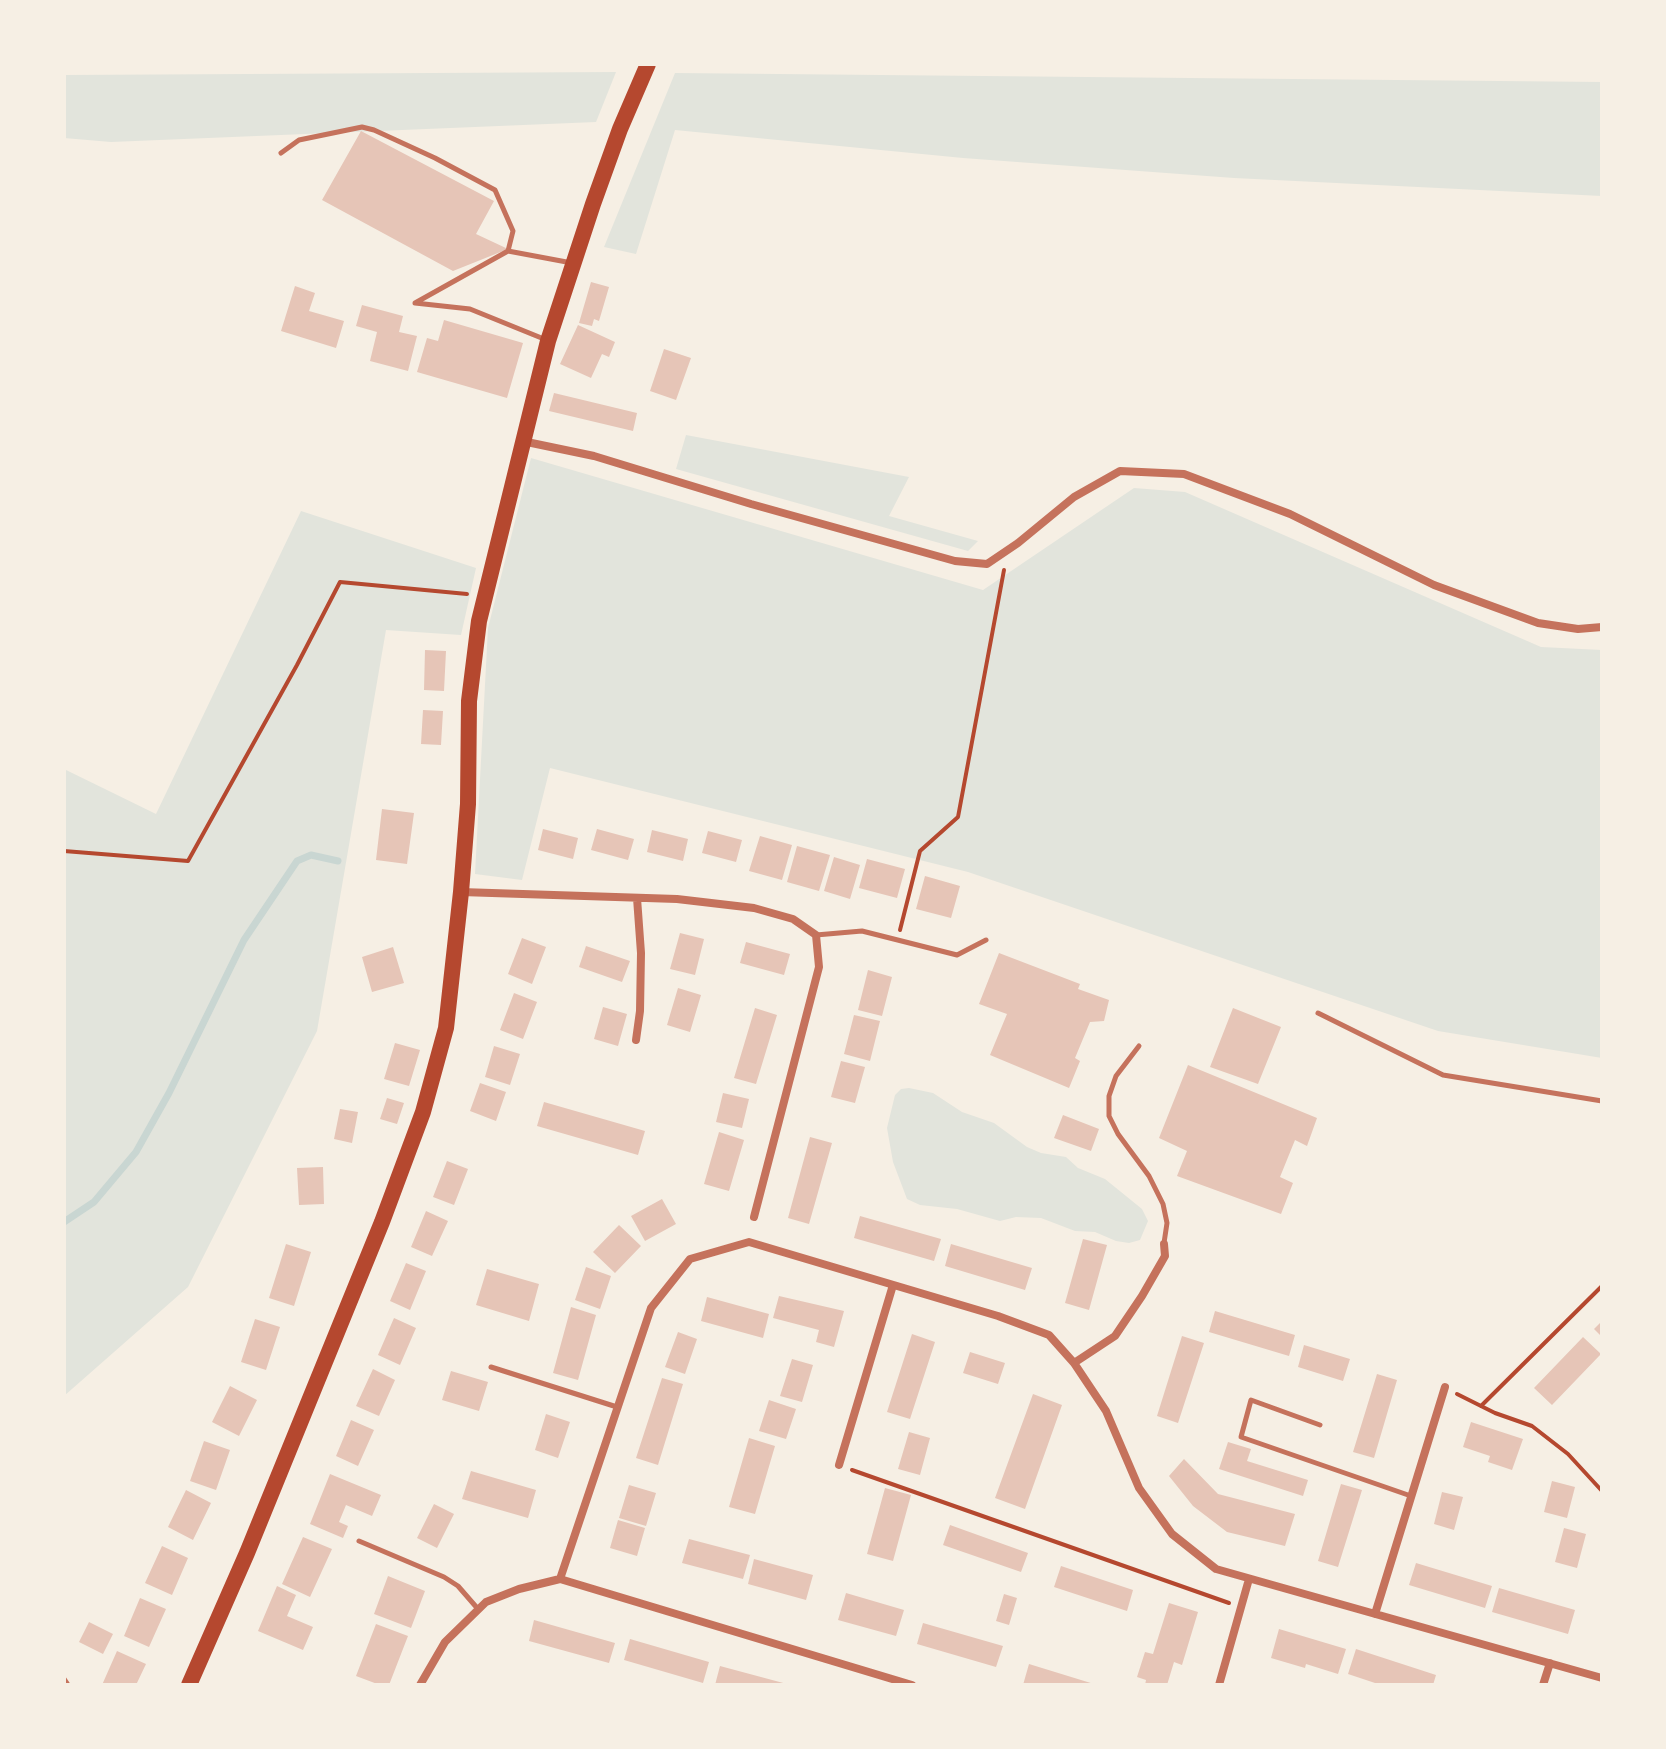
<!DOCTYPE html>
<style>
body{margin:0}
#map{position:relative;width:1666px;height:1749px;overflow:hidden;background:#f6efe4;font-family:Barlow,sans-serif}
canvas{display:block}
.frame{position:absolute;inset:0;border:66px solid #f6efe4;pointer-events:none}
</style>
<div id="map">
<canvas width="1666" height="1749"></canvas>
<div class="frame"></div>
</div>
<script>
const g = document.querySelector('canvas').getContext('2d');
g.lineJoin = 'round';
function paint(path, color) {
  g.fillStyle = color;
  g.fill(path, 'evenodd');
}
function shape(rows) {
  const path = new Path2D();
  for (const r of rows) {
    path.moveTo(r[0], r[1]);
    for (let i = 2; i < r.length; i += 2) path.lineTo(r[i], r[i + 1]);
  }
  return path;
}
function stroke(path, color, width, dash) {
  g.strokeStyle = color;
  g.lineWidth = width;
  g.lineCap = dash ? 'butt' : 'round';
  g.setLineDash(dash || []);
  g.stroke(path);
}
paint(shape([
 [616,72,596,122,111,142,64,138,64,75],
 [675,73,1602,82,1602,196,1234,178,963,158,675,130,636,254,604,247],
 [686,435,909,477,889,516,978,541,968,551,676,469],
 [531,458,983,590,1134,488,1185,492,1541,647,1602,650,1602,1058,1438,1031,968,872,550,768,522,880,475,874,488,628],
 [301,511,476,568,461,635,386,630,317,1031,188,1287,64,1396,64,769,156,814],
 [909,1088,933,1093,962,1112,994,1123,1027,1147,1041,1153,1066,1157,1078,1168,1105,1179,1142,1209,1148,1221,1140,1240,1129,1243,1116,1241,1095,1232,1075,1231,1041,1218,1016,1217,1000,1221,957,1209,920,1205,907,1199,893,1162,887,1128,895,1095,901,1089]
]), '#e2e4dc');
stroke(shape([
 [64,1222,94,1202,136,1152,169,1093,244,940,297,861,311,855,338,861]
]), '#c9d6d2', 7);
paint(shape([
 [361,131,494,201,476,234,508,249,453,271,322,200],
 [591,282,609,287,599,321,594,319,592,326,579,323],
 [295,286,315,293,309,311,344,321,336,348,281,331],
 [362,305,403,316,399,332,417,336,408,371,370,361,377,332,356,326],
 [444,320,523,343,507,398,417,372,427,338,438,341],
 [578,325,615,342,609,357,602,354,591,378,560,364],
 [664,349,691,358,676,400,650,391],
 [554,393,637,413,633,431,549,411],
 [425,650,446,651,444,691,424,690],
 [423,710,443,711,441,745,421,744],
 [382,809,414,813,407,864,376,860],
 [543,829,578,838,573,859,538,850],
 [597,829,634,839,628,860,591,850],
 [652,830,688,839,683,861,647,852],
 [708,831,742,840,736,862,702,853],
 [760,836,792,845,782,880,749,871],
 [797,846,830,855,819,891,787,882],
 [834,857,860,865,850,899,824,891],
 [867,859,905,869,897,898,859,888],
 [925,876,960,886,951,918,916,909],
 [680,933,704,939,695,975,670,969],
 [522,938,546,947,532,984,508,974],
 [746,942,790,954,784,975,740,963],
 [586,946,630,961,622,982,579,967],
 [393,947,404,983,372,992,362,957],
 [999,953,1080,984,1078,989,1109,1000,1104,1021,1090,1022,1075,1058,1080,1061,1069,1088,990,1055,1007,1014,979,1004],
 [868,970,892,977,882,1016,858,1010],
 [678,988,701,995,690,1032,667,1025],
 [514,993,537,1002,523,1039,500,1030],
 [603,1007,627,1014,618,1046,594,1039],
 [755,1008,777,1015,756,1084,734,1078],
 [1233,1008,1281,1027,1258,1084,1210,1067],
 [854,1015,880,1021,870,1061,844,1054],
 [395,1043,420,1050,409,1086,384,1079],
 [494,1046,520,1054,510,1085,485,1077],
 [841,1061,865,1067,855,1103,831,1097],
 [1188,1065,1317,1118,1307,1146,1295,1140,1280,1177,1293,1183,1281,1214,1177,1176,1187,1151,1159,1138],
 [480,1083,506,1092,496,1121,470,1111],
 [723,1093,749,1099,742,1128,716,1122],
 [387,1098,404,1103,397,1124,380,1119],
 [544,1102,645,1131,638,1155,537,1126],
 [340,1109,358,1112,352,1143,334,1139],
 [1063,1115,1099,1129,1091,1151,1054,1138],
 [719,1132,744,1140,729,1191,704,1184],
 [810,1137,832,1143,809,1224,788,1218],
 [447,1161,468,1169,454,1205,433,1197],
 [323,1167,324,1204,299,1205,297,1168],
 [662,1199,676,1224,645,1241,631,1216],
 [426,1211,448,1221,432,1256,411,1247],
 [860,1216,941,1239,934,1261,854,1238],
 [619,1225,641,1246,615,1273,593,1252],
 [1083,1239,1107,1245,1089,1310,1065,1303],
 [286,1244,311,1252,294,1306,269,1298],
 [951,1244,1032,1268,1025,1290,945,1266],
 [406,1263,426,1271,410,1310,390,1301],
 [586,1267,611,1276,600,1309,575,1300],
 [487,1269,539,1284,529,1321,476,1305],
 [779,1296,844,1311,834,1347,816,1342,819,1330,773,1318],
 [707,1297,769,1314,763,1338,701,1321],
 [571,1307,596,1315,578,1380,553,1373],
 [1215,1311,1295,1335,1289,1356,1209,1332],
 [394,1318,416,1328,400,1365,378,1355],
 [255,1319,280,1327,266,1370,241,1362],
 [1602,1321,1602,1337,1594,1329],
 [678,1332,697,1339,685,1374,665,1367],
 [912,1334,935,1342,910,1419,887,1412],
 [1182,1336,1204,1343,1178,1423,1157,1416],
 [1583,1337,1601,1354,1552,1405,1534,1388],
 [1304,1345,1350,1359,1343,1381,1298,1367],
 [970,1352,1005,1363,998,1384,963,1373],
 [792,1359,813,1365,802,1402,780,1396],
 [373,1369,395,1380,379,1416,356,1406],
 [451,1371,488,1382,479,1411,442,1400],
 [1377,1374,1397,1380,1374,1458,1353,1452],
 [662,1378,683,1384,658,1465,636,1458],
 [230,1386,257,1400,239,1436,212,1422],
 [1033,1394,1062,1405,1025,1509,995,1498],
 [769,1400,796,1409,786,1439,759,1431],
 [546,1414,570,1422,558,1458,535,1450],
 [351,1420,374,1430,358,1466,336,1456],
 [1471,1422,1523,1439,1512,1470,1488,1462,1490,1456,1463,1447],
 [909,1432,930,1438,920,1475,898,1469],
 [749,1438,775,1446,755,1514,729,1507],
 [204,1441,230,1450,216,1490,190,1481],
 [1228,1442,1251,1449,1247,1461,1308,1480,1303,1496,1219,1469],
 [1184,1459,1218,1494,1295,1514,1285,1546,1227,1532,1193,1506,1169,1476],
 [471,1471,536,1490,528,1518,462,1499],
 [330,1474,381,1495,372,1516,346,1505,339,1522,348,1526,343,1538,310,1524],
 [1552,1481,1575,1487,1567,1518,1544,1512],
 [1341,1484,1362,1490,1338,1567,1318,1561],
 [629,1485,656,1493,646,1526,619,1518],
 [885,1488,911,1495,893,1561,867,1554],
 [186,1490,211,1503,193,1540,168,1527],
 [1442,1492,1463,1497,1454,1530,1434,1524],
 [434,1504,454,1514,437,1548,417,1538],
 [618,1520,645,1528,637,1556,610,1548],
 [950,1525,1028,1553,1021,1572,943,1545],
 [1564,1528,1586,1534,1577,1568,1555,1562],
 [303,1537,332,1549,310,1597,282,1584],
 [689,1539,750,1555,743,1579,682,1563],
 [162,1546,188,1558,172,1595,145,1583],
 [754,1559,813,1575,806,1600,748,1584],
 [1416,1563,1492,1586,1485,1608,1409,1585],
 [1061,1566,1133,1590,1127,1611,1054,1587],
 [388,1576,425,1591,411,1628,374,1614],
 [277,1586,296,1595,287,1616,313,1627,303,1650,258,1631],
 [1499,1588,1575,1610,1568,1634,1492,1612],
 [846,1593,904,1610,896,1636,838,1620],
 [1004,1594,1017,1598,1009,1625,996,1621],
 [140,1598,166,1609,149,1647,124,1636],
 [1169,1603,1198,1612,1182,1665,1174,1662,1167,1685,1145,1685,1146,1680,1137,1677,1145,1652,1153,1654],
 [534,1620,615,1643,609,1663,529,1641],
 [89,1622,113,1634,103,1654,79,1642],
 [923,1623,1003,1646,996,1667,917,1644],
 [376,1624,408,1636,389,1685,380,1685,356,1676],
 [1279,1629,1346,1649,1338,1674,1306,1664,1305,1668,1271,1658],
 [630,1639,709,1662,703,1683,624,1660],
 [1356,1649,1436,1675,1433,1685,1381,1685,1348,1674],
 [117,1651,146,1664,136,1685,102,1685],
 [1029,1664,1094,1684,1094,1685,1023,1685],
 [720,1666,787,1684,787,1685,715,1685]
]), '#e6c5b7');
stroke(shape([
 [64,851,188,861,297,665,340,582,467,594],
 [900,930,920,851,958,817,1004,570],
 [1457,1394,1495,1413,1532,1426,1568,1454,1602,1491],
 [1481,1406,1602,1286],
 [852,1470,1229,1603]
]), '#b5482f', 4);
stroke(shape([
 [281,153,299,140,362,127,374,130,435,158,495,190,513,231,508,251],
 [544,339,470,309,415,303,508,251,572,263],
 [816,935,862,931,957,955,986,940],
 [1318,1013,1443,1075,1602,1101],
 [1139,1046,1116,1076,1109,1096,1109,1116,1118,1134,1149,1176,1163,1204,1167,1223,1164,1243],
 [491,1367,617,1407],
 [1320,1425,1251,1400,1241,1437,1411,1496],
 [359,1541,444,1577,458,1586,478,1609],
 [64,1679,68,1685]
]), '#c5725c', 5);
stroke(shape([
 [522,441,594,456,751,504,955,561,987,564,1018,543,1074,497,1120,471,1184,474,1290,514,1434,585,1538,623,1578,629,1602,627],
 [461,892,677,899,754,908,793,919,816,935,819,967,754,1217],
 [636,1040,640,1011,641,953,637,898],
 [1074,1363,1115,1336,1142,1296,1165,1256,1164,1244],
 [839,1465,893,1285],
 [560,1579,651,1308,690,1259,749,1242,998,1316,1049,1335,1074,1363,1106,1411,1139,1488,1172,1534,1216,1569,1602,1678],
 [1375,1614,1445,1387],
 [420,1685,445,1642,486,1602,519,1589,560,1579,912,1685],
 [1219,1685,1249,1579],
 [1543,1685,1550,1663]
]), '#c5725c', 8);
stroke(shape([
 [189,1685,247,1553,382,1222,423,1112,446,1028,461,892,468,804,469,701,479,621,548,341,593,204,620,129,648,64]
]), '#b5482f', 16);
</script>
